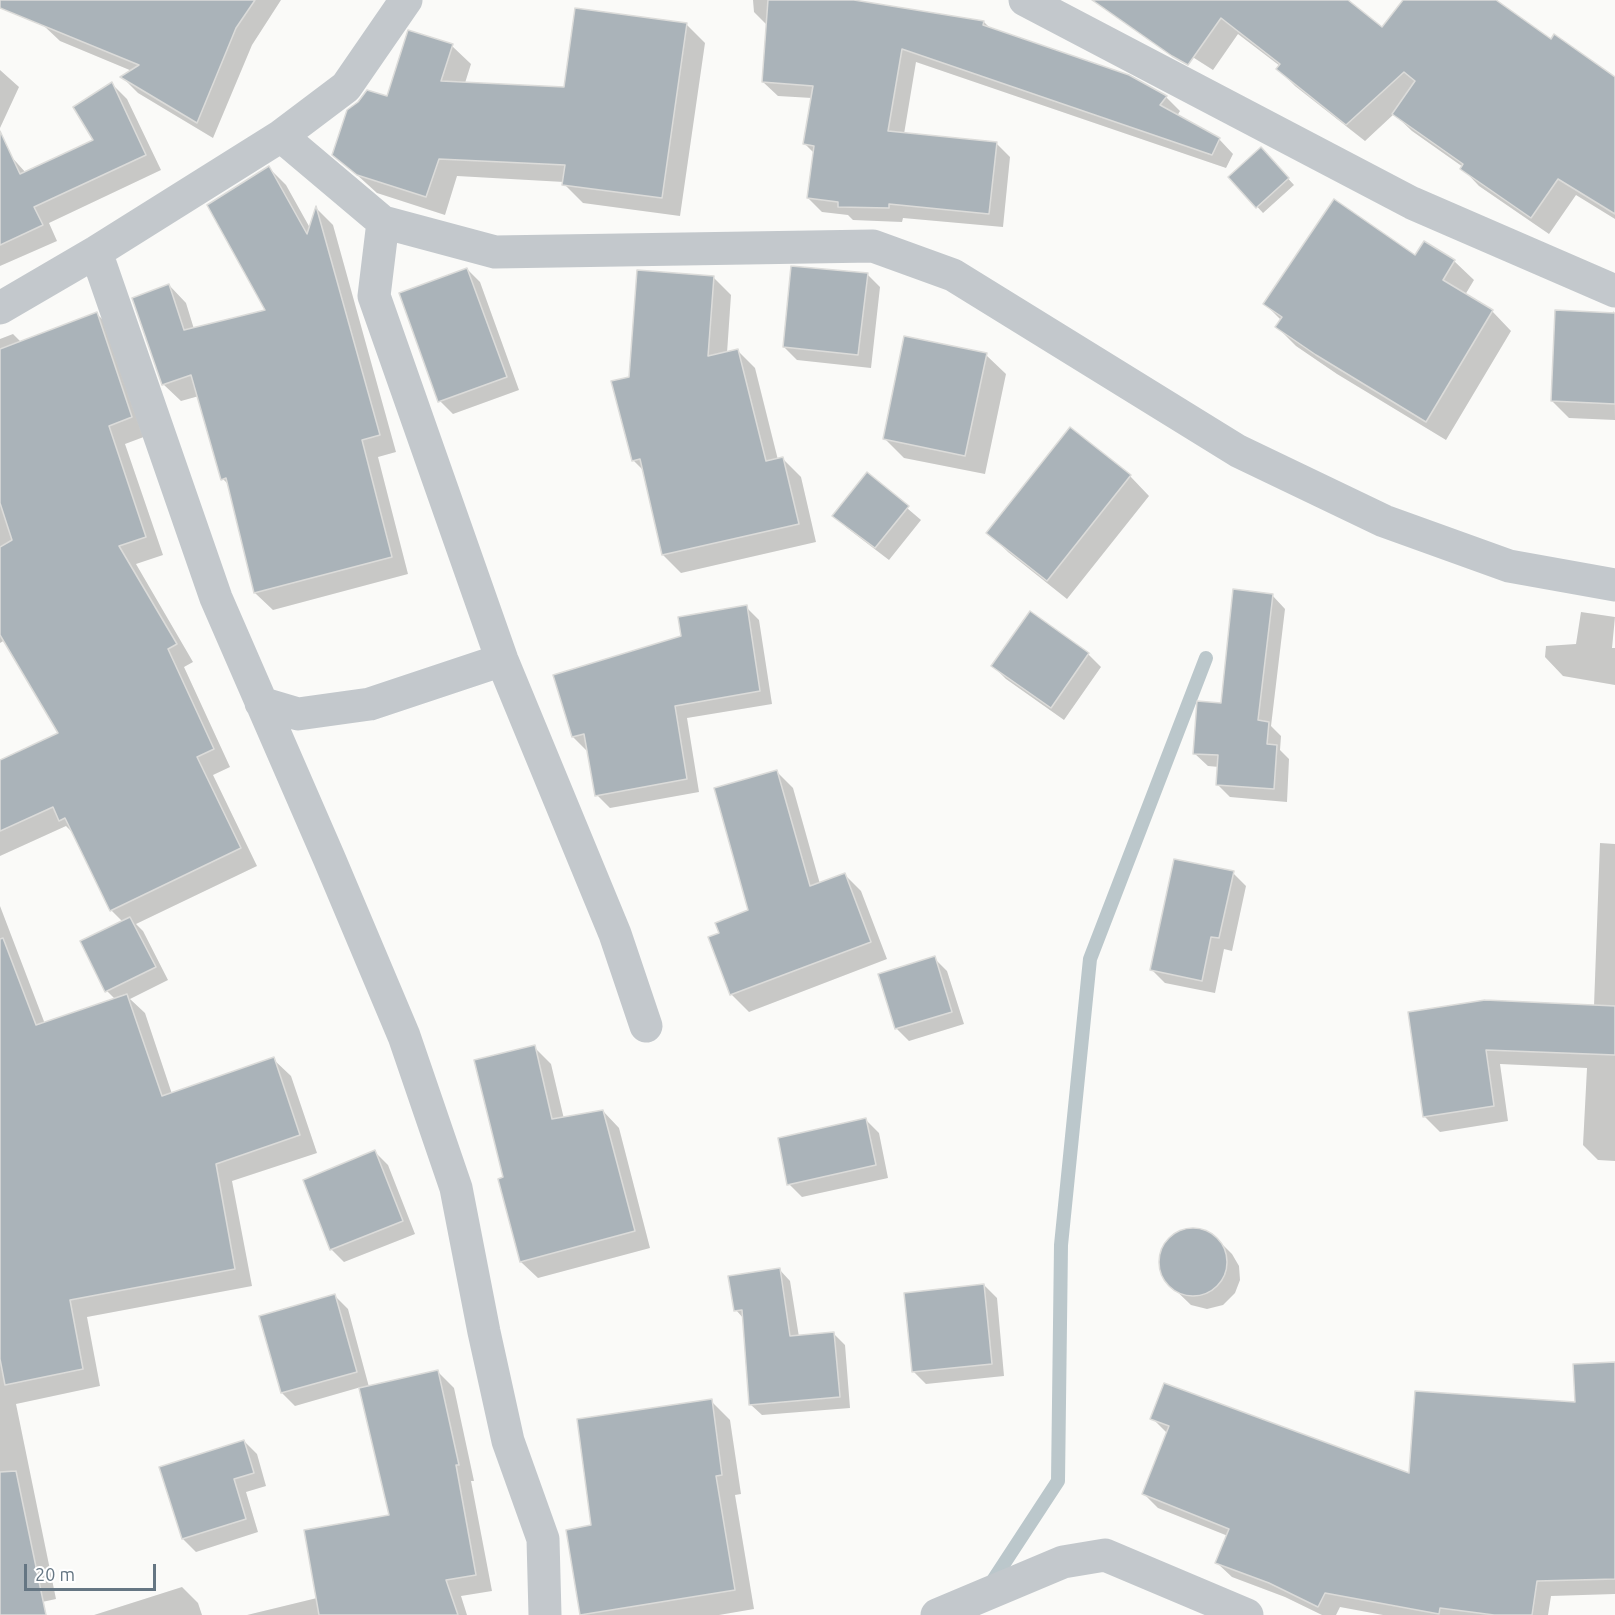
<!DOCTYPE html>
<style>
body{margin:0}
#map{position:relative;width:1615px;height:1615px;overflow:hidden;background:#fafaf8;font-family:Ubuntu,sans-serif}
canvas{display:block}
.scale{position:absolute;left:24px;top:1564px;width:132px;height:27px;box-sizing:border-box;border:3px solid #657683;border-top:0;padding-left:8px;font-size:18px;line-height:21px;white-space:nowrap;color:#657683;-webkit-text-stroke:4px #fff;paint-order:stroke}
</style>
<div id="map">
<canvas width="1615" height="1615"></canvas>
<div class="scale">20 m</div>
</div>
<script>
const g = document.querySelector('canvas').getContext('2d');
g.lineJoin = 'round';
function paint(path, color) {
  g.fillStyle = color;
  g.fill(path, 'evenodd');
}
function shape(rows) {
  const path = new Path2D();
  for (const r of rows) {
    if (r.length === 3) {
      path.moveTo(r[0] + r[2], r[1]);
      path.arc(r[0], r[1], r[2], 0, 2 * Math.PI);
      continue;
    }
    path.moveTo(r[0], r[1]);
    for (let i = 2; i < r.length; i += 2) path.lineTo(r[i], r[i + 1]);
  }
  return path;
}
function stroke(path, color, width, dash) {
  g.strokeStyle = color;
  g.lineWidth = width;
  g.lineCap = dash ? 'butt' : 'round';
  g.setLineDash(dash || []);
  g.stroke(path);
}
paint(shape([
 [0,0,281,0,252,45,213,138,138,93,122,77,132,71,60,41,43,25,0,2],
 [753,0,845,0,984,22,991,29,1166,97,1180,111,1177,116,1219,139,1233,154,1226,168,916,62,904,134,996,143,1010,157,1003,227,903,218,902,222,853,220,848,215,822,212,808,198,814,153,804,143,812,98,778,96,763,82,768,26,754,12],
 [1103,0,1345,0,1382,29,1405,0,1493,0,1615,96,1615,219,1576,195,1549,234,1479,186,1462,168,1463,167,1412,131,1394,114,1365,141,1295,86,1278,69,1280,66,1238,34,1213,70],
 [686,24,705,43,680,216,583,203,564,184,564,182,457,176,445,215,377,193,334,154,388,98,452,46,471,64,465,83,565,88],
 [0,70,19,87,0,128],
 [112,84,127,99,161,170,49,223,57,241,0,266,0,158,9,154,26,173,95,141],
 [1261,149,1294,185,1263,213,1230,177],
 [269,168,286,185,310,228,316,208,333,225,396,452,378,457,408,574,273,610,255,593,229,485,223,479,199,396,181,401,163,384,169,285,186,303,194,329,267,311],
 [1416,257,1454,261,1474,280,1465,295,1492,311,1511,331,1446,440,1337,374,1296,346,1277,327,1281,320,1265,304],
 [467,269,480,282,519,390,453,414,440,401],
 [867,274,880,287,871,368,797,360,784,347],
 [713,277,731,295,727,353,737,350,755,368,778,460,783,459,801,477,816,542,681,573,663,555,644,471,633,460,630,378],
 [1614,311,1615,420,1569,418,1552,401],
 [97,314,114,331,149,435,125,444,163,555,136,564,193,662,184,667,230,767,213,775,257,866,136,924,143,931,168,980,130,999,145,1013,172,1094,273,1059,291,1076,317,1153,232,1181,252,1286,87,1317,100,1386,16,1404,56,1599,0,1611,0,906,45,1024,115,999,107,991,123,922,111,910,75,835,66,826,0,856,0,761,60,734,5,640,0,643,0,339,13,334,22,343],
 [986,355,1006,374,985,474,904,458,884,438],
 [1071,429,1130,476,1149,496,1067,599,1008,552,988,532],
 [867,474,921,520,889,560,847,528,834,516],
 [1272,595,1285,609,1271,726,1281,736,1280,750,1289,759,1287,802,1230,797,1217,784,1219,767,1208,766,1194,753,1222,704],
 [746,607,759,620,772,704,687,718,699,792,610,808,597,795,588,749,586,750,573,737,683,637],
 [1581,612,1615,617,1612,648,1615,648,1615,646,1615,685,1563,676,1545,657,1546,646,1576,644],
 [1030,613,1088,654,1101,667,1064,720,1006,679,993,666],
 [776,771,793,788,820,884,844,874,861,891,887,959,749,1012,732,995,710,938,721,934,750,911],
 [1600,843,1615,844,1615,1161,1598,1160,1583,1145,1587,1068,1500,1064,1508,1121,1440,1132,1424,1116,1409,1013,1594,1006],
 [1233,873,1246,886,1232,951,1224,949,1215,993,1165,983,1152,970],
 [934,958,947,971,964,1024,909,1041,896,1028],
 [534,1047,551,1064,564,1119,603,1111,619,1128,650,1248,538,1278,521,1262,500,1180,505,1178],
 [866,1120,879,1133,888,1178,802,1197,789,1184],
 [375,1152,388,1165,415,1234,344,1262,331,1249],
 [1192,1229,1206,1231,1218,1240,1232,1254,1239,1266,1240,1280,1235,1293,1223,1305,1207,1309,1191,1305,1165,1280,1160,1267,1161,1253,1168,1241,1179,1232],
 [779,1269,790,1281,799,1337,834,1334,845,1345,850,1408,762,1415,750,1404,744,1319,736,1310],
 [984,1285,997,1298,1004,1376,926,1384,913,1371],
 [335,1296,348,1309,369,1387,438,1372,454,1388,474,1481,471,1481,492,1591,461,1596,467,1615,247,1615,317,1598,391,1516,361,1387,295,1406,282,1393,261,1317],
 [1615,1364,1615,1594,1551,1596,1548,1615,1383,1615,1340,1607,1336,1615,1322,1615,1285,1597,1232,1577,1217,1563,1228,1536,1158,1508,1143,1493,1168,1434,1152,1418,1410,1475,1576,1404],
 [711,1401,730,1420,741,1494,735,1495,754,1609,719,1615,581,1615,568,1531,593,1527],
 [244,1441,257,1454,266,1486,246,1492,258,1532,196,1552,183,1539],
 [182,1587,198,1603,202,1615,94,1615]
]), '#0003');
stroke(shape([
 [990,1585,1058,1481,1061,1245,1090,959,1206,658]
]), '#bbc7cb', 14);
const building = shape([
 [0,0,255,0,236,28,197,123,120,77,139,65,0,8,0,0],
 [768,0,854,0,984,21,983,25,1129,75,1167,96,1160,105,1220,138,1212,155,902,49,888,131,997,142,989,214,889,204,889,208,838,207,838,202,807,198,814,146,803,144,813,86,762,82,768,0],
 [1092,0,1348,0,1382,27,1403,0,1496,0,1551,39,1554,34,1615,77,1615,214,1558,179,1531,218,1460,169,1463,164,1392,114,1415,81,1404,72,1346,125,1276,69,1280,64,1221,18,1188,65,1172,56,1092,0],
 [575,8,687,23,662,198,562,185,565,165,439,159,426,197,357,175,332,155,347,110,358,102,367,90,387,96,408,30,453,44,441,81,564,87,575,8],
 [112,82,146,155,34,207,43,225,0,245,0,131,20,174,93,140,73,107,112,82],
 [1261,147,1289,178,1256,208,1228,177,1261,147],
 [269,166,307,234,316,206,380,435,362,440,392,557,254,593,226,478,221,480,191,375,162,385,132,298,169,284,184,330,265,310,207,205,269,166],
 [1334,199,1415,255,1424,241,1455,260,1443,280,1493,310,1426,422,1316,355,1275,327,1282,317,1263,304,1334,199],
 [791,266,868,273,858,355,783,347,791,266],
 [467,268,507,377,438,402,399,293,467,268],
 [637,270,714,276,708,356,738,349,766,461,783,457,799,524,662,555,640,459,632,461,611,381,629,377,637,270],
 [1555,310,1615,313,1615,404,1551,401,1555,310],
 [97,312,132,417,109,426,146,537,119,546,177,644,168,649,214,749,197,757,241,848,110,911,65,818,59,821,53,807,0,831,0,760,58,733,0,635,0,547,12,540,0,503,0,349,97,312],
 [904,336,987,353,965,456,883,439,904,336],
 [1070,427,1131,475,1047,581,986,533,1070,427],
 [867,472,909,506,875,548,832,516,867,472],
 [1233,589,1273,594,1258,720,1269,722,1267,744,1277,745,1274,789,1216,785,1218,755,1193,754,1197,701,1221,703,1233,589],
 [747,605,760,691,675,706,687,779,595,796,584,734,572,737,553,675,681,636,678,617,747,605],
 [1030,611,1089,653,1051,708,991,666,1030,611],
 [777,770,810,886,845,873,871,942,730,995,708,937,719,933,715,923,748,910,714,788,777,770],
 [1174,859,1234,871,1219,938,1211,937,1202,981,1150,970,1174,859],
 [130,917,156,967,105,992,80,941,130,917],
 [3,938,36,1025,127,994,162,1096,274,1057,300,1135,216,1164,235,1269,70,1300,83,1369,5,1385,0,1359,0,939,3,938],
 [935,956,952,1012,895,1029,878,974,935,956],
 [1485,1000,1615,1006,1615,1055,1486,1050,1494,1106,1423,1117,1408,1012,1485,1000],
 [535,1045,552,1119,603,1110,635,1231,520,1262,498,1179,503,1177,474,1060,535,1045],
 [866,1118,876,1165,787,1185,778,1138,866,1118],
 [375,1150,403,1221,330,1250,303,1180,375,1150],
 [1193,1262,34],
 [780,1268,790,1336,834,1332,840,1397,749,1405,742,1310,734,1311,728,1276,780,1268],
 [984,1284,992,1364,912,1372,904,1293,984,1284],
 [335,1294,357,1372,281,1393,259,1316,335,1294],
 [1615,1362,1615,1579,1537,1581,1532,1615,1494,1615,1440,1608,1439,1614,1325,1593,1318,1607,1269,1583,1215,1563,1229,1529,1142,1494,1169,1426,1150,1419,1164,1383,1409,1473,1415,1391,1575,1402,1573,1364,1615,1362],
 [438,1370,459,1465,456,1465,476,1575,446,1580,458,1615,319,1615,304,1530,389,1515,359,1388,438,1370],
 [712,1399,722,1475,716,1476,735,1590,580,1615,566,1530,591,1525,577,1419,712,1399],
 [244,1440,254,1473,234,1479,246,1519,182,1539,159,1467,244,1440],
 [16,1471,46,1615,0,1615,0,1472,16,1471]
]);
paint(building, '#aab3b9');
stroke(building, '#dcdcda', 1.5);
stroke(shape([
 [1025,0,1412,203,1615,291],
 [281,136,383,222,495,252,873,246,953,275,1238,451,1384,521,1509,566,1615,585],
 [383,222,374,296,502,660,615,934,646,1026],
 [96,252,216,598,329,858,404,1036,456,1188,484,1332,508,1441,543,1539,545,1615],
 [0,308,96,252,281,136,346,87,406,0],
 [261,703,298,714,370,704,502,660],
 [937,1615,1063,1562,1105,1555,1247,1615]
]), '#c3c8cc', 33);
</script>
